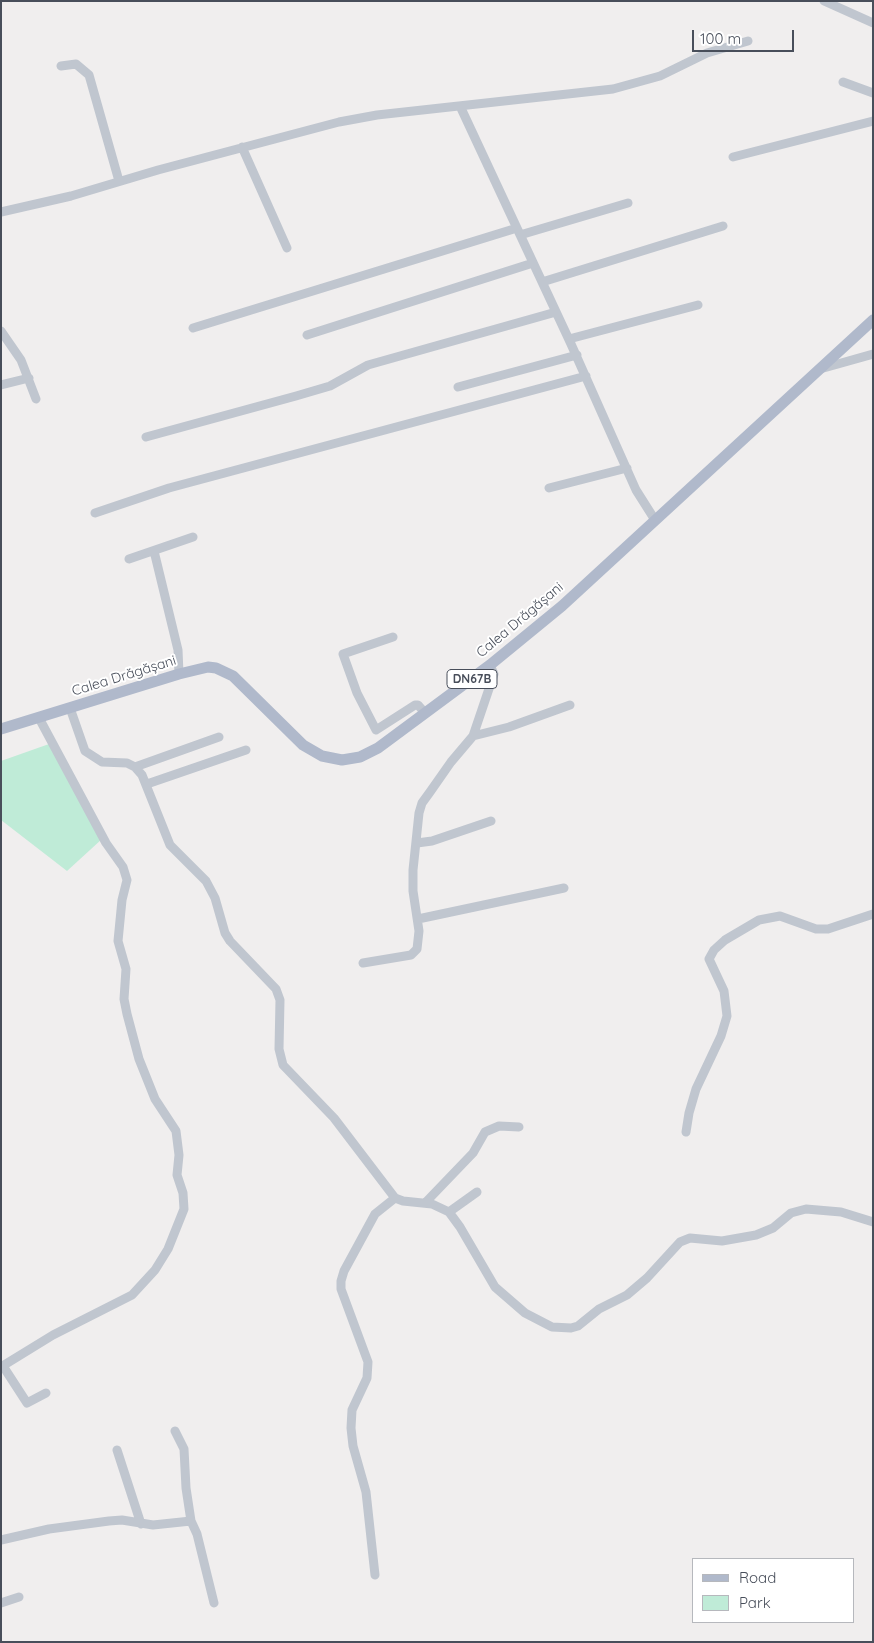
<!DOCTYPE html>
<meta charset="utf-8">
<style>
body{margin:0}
#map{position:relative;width:874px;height:1643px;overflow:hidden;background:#f0eeee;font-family:Quicksand,sans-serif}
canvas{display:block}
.frame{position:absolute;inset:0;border:2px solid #484e5a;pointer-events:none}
.legend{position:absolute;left:692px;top:1558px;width:162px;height:65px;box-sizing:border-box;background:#fff;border:1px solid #b6b8bd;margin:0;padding:6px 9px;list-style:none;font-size:15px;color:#484e5a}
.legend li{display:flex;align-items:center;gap:10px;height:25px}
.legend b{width:25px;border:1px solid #b6b8bd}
.scale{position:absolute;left:692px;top:30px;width:102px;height:22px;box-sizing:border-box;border:2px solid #484e5a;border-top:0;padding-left:6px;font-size:15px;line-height:18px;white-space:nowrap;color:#484e5a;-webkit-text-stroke:4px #fff;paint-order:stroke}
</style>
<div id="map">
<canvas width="874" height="1643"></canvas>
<div class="frame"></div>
<ul class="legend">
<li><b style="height:6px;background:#b0b9cb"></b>Road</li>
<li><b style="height:14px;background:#bfebd7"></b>Park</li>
</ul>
<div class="scale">100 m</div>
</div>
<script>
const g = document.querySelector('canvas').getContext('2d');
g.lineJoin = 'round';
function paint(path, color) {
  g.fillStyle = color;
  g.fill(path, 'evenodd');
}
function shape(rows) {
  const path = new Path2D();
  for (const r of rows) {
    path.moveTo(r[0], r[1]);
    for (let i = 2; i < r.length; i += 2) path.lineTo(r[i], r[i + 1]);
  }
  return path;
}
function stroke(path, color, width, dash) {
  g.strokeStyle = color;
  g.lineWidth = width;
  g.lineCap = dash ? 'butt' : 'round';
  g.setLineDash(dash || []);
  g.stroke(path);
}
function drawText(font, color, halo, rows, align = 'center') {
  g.font = font + ' Quicksand,sans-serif';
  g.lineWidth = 4;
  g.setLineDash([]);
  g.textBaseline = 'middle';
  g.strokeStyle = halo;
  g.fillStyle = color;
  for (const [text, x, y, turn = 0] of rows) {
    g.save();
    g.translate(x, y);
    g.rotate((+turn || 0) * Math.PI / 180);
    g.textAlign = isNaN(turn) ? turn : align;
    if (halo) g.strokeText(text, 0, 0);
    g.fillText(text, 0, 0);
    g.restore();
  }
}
paint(shape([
 [49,744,102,839,67,871,1,820,1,761]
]), '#bfebd7');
stroke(shape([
 [824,1,873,23],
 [61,66,76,64,89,75,119,181],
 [843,82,873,93],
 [460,106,571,344,636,490,655,520],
 [242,147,287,248],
 [733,157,873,121],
 [1,212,71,196,158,170,339,122,377,115,613,89,660,76,707,53,748,41],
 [520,235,628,203],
 [542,282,723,226],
 [193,328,517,228],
 [1,331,21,360,36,399],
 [307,335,533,263],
 [569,339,698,305],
 [820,369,873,354],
 [1,385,29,378],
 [458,387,577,355],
 [146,437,296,396,330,386,368,365,556,312],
 [549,488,627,468],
 [95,513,169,488,586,376],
 [154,551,178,650,179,674],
 [129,559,193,537],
 [393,637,343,654,357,693,376,730,415,705,418,705,425,713],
 [70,708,85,751,102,762,127,763,135,767,142,775,170,845,206,881,215,898,225,933,230,941,276,989,280,1000,279,1049,283,1065,334,1118,395,1198,403,1201,432,1204,449,1212,460,1227,495,1287,525,1313,552,1327,571,1328,578,1326,599,1309,627,1295,647,1278,680,1242,690,1238,722,1241,756,1235,773,1228,791,1213,806,1209,841,1212,873,1222],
 [473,736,509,727,570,705],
 [135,767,219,737],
 [147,784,246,750],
 [417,843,432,841,491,821],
 [418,919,564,888],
 [363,963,411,955,417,949,419,931,413,891,413,870,419,813,422,803,430,792,451,762,473,736,494,674,490,665],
 [686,1132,689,1113,696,1089,721,1036,727,1016,724,991,709,959,714,950,725,940,759,920,780,916,816,929,828,929,873,914],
 [425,1203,473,1153,485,1132,499,1126,519,1127],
 [449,1212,477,1192],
 [3,1366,27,1403,46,1393],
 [1,1367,53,1335,132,1295,155,1270,168,1249,184,1209,183,1193,177,1175,179,1155,176,1131,155,1099,139,1059,127,1014,124,999,126,969,118,941,122,900,127,880,123,867,106,843,39,718],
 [175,1431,184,1449,186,1488,191,1521,197,1534,214,1603],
 [117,1450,141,1524],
 [1,1540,49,1529,109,1521,122,1520,153,1525,191,1521],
 [375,1575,366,1492,353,1446,351,1428,352,1410,367,1378,368,1362,341,1289,341,1281,344,1271,375,1214,395,1198],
 [1,1603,19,1597]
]), '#c0c6cf', 9);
stroke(shape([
 [1,729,179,674,208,667,216,668,233,676,303,745,322,756,342,760,360,757,378,748,490,665,562,606,873,320]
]), '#b0b9cb', 11);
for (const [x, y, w] of [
 [472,679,50]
]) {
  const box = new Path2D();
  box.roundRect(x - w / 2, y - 9.5, w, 19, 4);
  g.fillStyle = '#fff';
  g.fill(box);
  stroke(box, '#484e5a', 1);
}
drawText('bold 12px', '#484e5a', null, [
 ["DN67B",472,679]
]);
drawText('14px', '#484e5a', '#fff', [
 ["Calea Drăgășani",520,620,-40],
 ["Calea Drăgășani",124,676,-17]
]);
</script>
